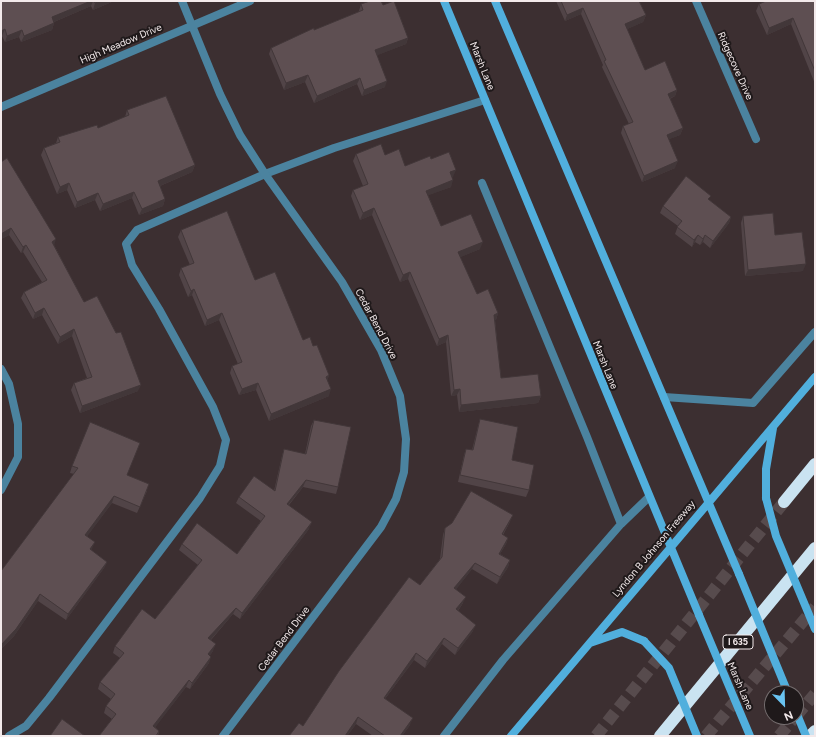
<!DOCTYPE html>
<style>
body{margin:0}
#map{position:relative;width:816px;height:737px;overflow:hidden;background:#3c2f31;font-family:Figtree,sans-serif}
canvas{display:block}
.frame{position:absolute;inset:0;border:2px solid #f3eaeb;pointer-events:none}
.north{position:absolute;left:764px;top:685px;width:40px;height:40px;box-sizing:border-box;background:#1f191a;border:1px solid #746d6e;border-radius:50%;rotate:157deg;font-size:11px;font-weight:700;line-height:16px;text-align:center;color:#f3eaeb}
.north::after{content:'';display:block;margin:auto;width:14px;height:18px;background:#69c3f1;clip-path:polygon(50% 0,100% 100%,50% 72%,0 100%)}
</style>
<div id="map">
<canvas width="816" height="737"></canvas>
<div class="frame"></div>
<div class="north">N</div>
</div>
<script>
const g = document.querySelector('canvas').getContext('2d');
g.lineJoin = 'round';
function shape(rows) {
  const path = new Path2D();
  for (const r of rows) {
    path.moveTo(r[0], r[1]);
    for (let i = 2; i < r.length; i += 2) path.lineTo(r[i], r[i + 1]);
  }
  return path;
}
function stroke(path, color, width, dash) {
  g.strokeStyle = color;
  g.lineWidth = width;
  g.lineCap = dash ? 'butt' : 'round';
  g.setLineDash(dash || []);
  g.stroke(path);
}
function paint(path, color) {
  g.fillStyle = color;
  g.fill(path, 'evenodd');
}
function drawText(font, color, halo, rows, align = 'center') {
  g.font = font + ' Figtree,sans-serif';
  g.lineWidth = 4;
  g.setLineDash([]);
  g.textBaseline = 'middle';
  g.strokeStyle = halo;
  g.fillStyle = color;
  for (const [text, x, y, turn = 0] of rows) {
    g.save();
    g.translate(x, y);
    g.rotate((+turn || 0) * Math.PI / 180);
    g.textAlign = isNaN(turn) ? turn : align;
    if (halo) g.strokeText(text, 0, 0);
    g.fillText(text, 0, 0);
    g.restore();
  }
}
stroke(shape([
 [796,716,815,694],
 [596,736,784,502],
 [706,736,815,607],
 [779,736,795,717]
]), '#574b4d', 12, [12, 6]);
stroke(shape([
 [482,183,587,437,621,524],
 [664,397,753,403,815,332],
 [9,736,26,726,49,698,200,498,220,466,226,440,213,407,159,309,132,265,126,244,137,230,265,174,334,148,485,100],
 [444,736,503,660,621,524,649,497]
]), '#4b839f', 8);
stroke(shape([
 [182,1,220,94,240,135,265,174,342,282,381,350,400,396,406,439,404,472,396,499,381,527,223,736],
 [696,1,756,139],
 [1,107,250,1],
 [1,369,9,384,18,424,18,457,1,490]
]), '#4b839f', 8);
stroke(shape([
 [444,1,699,615],
 [495,1,739,574],
 [766,498,766,469,773,428],
 [590,643,622,632,644,641],
 [511,736,815,377]
]), '#51afdd', 8);
stroke(shape([
 [784,502,815,464],
 [660,736,815,548],
 [810,736,815,731]
]), '#cae3f1', 12);
stroke(shape([
 [766,498,776,536,815,629],
 [739,574,788,693],
 [699,615,750,736],
 [644,641,669,668,697,736],
 [796,712,806,736]
]), '#51afdd', 8);
paint(shape([
 [1,1,114,1,93,10,91,6,54,22,54,23,52,30,21,42,19,37,5,42,2,36],
 [556,1,639,1,646,15,643,22,627,29,645,70,677,90,675,96,670,99,683,128,680,135,669,139,675,168,642,182,621,133,623,126,629,124,602,67,603,65,581,14,565,21],
 [815,1,815,84,791,24,767,35,756,11,759,4],
 [361,4,383,5,408,38,406,44,377,55,385,87,362,96,357,84,314,103,305,82,284,90,269,54,271,48,314,30,359,12,359,11],
 [127,110,195,165,192,172,160,186,165,199,163,206,139,215,132,198,100,211,95,200,75,208,67,190,57,194,41,155,44,148,56,143,58,137,98,128,125,117],
 [356,154,385,155,405,166,431,159,453,177,452,177,451,187,428,195,441,226,480,249,460,257,477,294,498,313,496,320,495,320,501,378,541,396,538,403,459,412,457,395,451,396,446,342,437,346,408,279,400,282,372,215,360,220,351,196,353,190,363,186,353,161],
 [1,162,54,245,84,302,138,391,80,413,71,390,74,383,87,378,72,336,58,344,42,315,33,319,21,298,24,292,42,282,23,252,21,253,9,235,1,239],
 [709,200,731,217,729,223,710,248,703,242,700,245,695,242,692,247,675,234,678,226,660,213,663,206],
 [743,216,775,235,803,271,745,276,741,223],
 [181,230,255,280,303,340,313,346,329,375,327,381,329,396,269,421,256,390,239,395,230,373,232,366,238,364,219,320,205,326,192,295,188,297,179,275,181,268,190,265,178,237],
 [480,419,512,460,529,490,526,497,458,482,464,455,466,449,472,450,478,426],
 [314,420,338,487,336,494,303,487,289,505,309,529,240,619,233,614,211,640,213,651,210,655,209,663,190,689,186,687,155,727,159,731,158,736,99,736,112,719,104,713,106,706,111,699,98,689,100,682,120,658,113,653,115,646,155,619,198,565,179,550,182,544,237,554,261,521,236,503,239,497,274,491,282,456,284,449,305,454,311,426],
 [72,466,127,475,147,491,137,513,112,503,87,536,92,549,91,550,107,562,104,568,66,620,38,601,14,636,1,649,1,571,74,474,70,473],
 [510,522,503,535,508,538,506,544,500,554,510,560,508,567,497,584,472,569,456,589,463,603,458,611,473,631,455,655,442,644,425,668,414,660,385,699,410,725,402,736,373,736,356,724,347,736,289,736,303,726,420,585,440,559,443,535,445,528]
]), '#514447');
paint(shape([
 [91,1,93,1,91,6,49,24,52,17],
 [101,1,114,1,93,10,95,3],
 [583,8,581,14,565,21,567,15],
 [646,15,643,22,623,31,625,24],
 [793,18,791,24,767,35,769,28],
 [54,23,52,30,21,42,24,36],
 [5,29,2,36,1,37,1,31],
 [22,30,19,37,5,42,7,36],
 [408,38,406,44,373,57,375,50],
 [308,75,305,82,284,90,286,83],
 [360,78,357,84,314,103,317,96],
 [387,81,385,87,362,96,364,90],
 [677,90,675,96,666,100,668,94],
 [683,128,680,135,665,141,667,135],
 [678,161,675,168,642,182,644,176],
 [195,165,192,172,155,188,158,181],
 [456,170,453,177,447,179,450,172],
 [453,180,451,187,424,197,426,191],
 [69,183,67,190,57,194,60,187],
 [134,192,132,198,100,211,103,204],
 [98,193,95,200,75,208,77,202],
 [165,199,163,206,139,215,142,209],
 [374,208,372,215,360,220,363,213],
 [731,217,729,223,710,248,713,241],
 [11,228,9,235,1,239,1,234],
 [698,235,695,242,692,247,694,240],
 [705,235,703,242,700,245],
 [56,239,54,246,52,242],
 [483,242,480,249,456,259,458,252],
 [26,245,23,252,21,253,23,247],
 [806,264,803,271,745,276,748,270],
 [410,272,408,279,400,282,403,275],
 [194,289,192,295,188,297,191,291],
 [44,308,42,315,33,319,35,313],
 [222,313,219,320,205,326,207,320],
 [498,313,496,320,492,322,494,315],
 [74,329,72,336,58,344,60,337],
 [448,335,446,342,437,346,439,339],
 [329,375,327,382,326,377],
 [258,383,256,390,239,395,242,389],
 [141,385,138,391,80,413,82,406],
 [331,389,329,396,269,421,271,414],
 [460,389,457,395,451,396,454,390],
 [541,396,538,403,459,412,461,405],
 [306,480,303,487,284,510,287,504],
 [114,496,112,503,83,542,85,535],
 [513,515,510,522,499,540,502,534],
 [312,522,309,529,240,619,242,613],
 [508,538,506,544,496,560,499,554],
 [95,542,92,549,87,556,90,549],
 [510,560,508,567,497,584,500,577],
 [107,562,104,568,66,620,68,614],
 [475,563,472,569,452,595,454,588],
 [40,594,38,601,14,636,1,649,1,645],
 [466,597,463,603,454,616,456,609],
 [236,608,233,614,206,645,208,638],
 [476,625,473,631,455,655,458,648],
 [444,638,442,644,425,668,427,661],
 [216,644,213,651,206,661,208,654],
 [416,653,414,660,381,704,384,698],
 [211,657,209,663,190,689,192,683],
 [189,680,186,687,151,733,153,726],
 [358,717,356,724,347,736,345,736],
 [413,718,410,725,402,736,400,736]
]), '#423739');
const building = shape([
 [1,1,91,1,52,17,54,23,24,36,22,30,7,36,5,29,1,31,1,1],
 [94,1,101,1,95,3,94,1],
 [370,1,381,1,383,5,394,1,408,38,375,50,387,81,364,90,360,78,317,96,308,75,286,83,271,48,314,28,314,30,363,10,361,4,370,1],
 [561,1,639,1,646,15,625,24,645,70,665,61,677,90,668,94,683,128,667,135,678,161,644,176,623,126,633,122,604,61,606,60,583,8,567,15,561,1],
 [766,1,815,1,815,71,793,18,769,28,759,4,766,1],
 [166,96,195,165,158,181,165,199,142,209,134,192,103,204,98,193,77,202,69,183,60,187,44,148,60,142,58,137,97,125,98,128,129,115,127,110,166,96],
 [381,144,385,155,399,149,405,166,430,156,431,159,449,152,456,170,450,172,453,180,426,191,441,226,471,214,483,242,458,252,477,294,488,289,498,313,494,315,501,378,538,374,541,396,461,405,460,389,454,390,448,335,439,339,410,272,403,275,374,208,363,213,353,190,368,184,356,154,381,144],
 [7,158,56,239,52,242,84,302,97,296,116,333,121,332,141,385,82,406,74,383,92,377,74,329,60,337,44,308,35,313,24,292,47,280,26,245,23,247,11,228,1,234,1,162,7,158],
 [686,176,711,196,708,199,731,217,713,241,705,235,703,239,698,235,694,240,677,227,682,221,663,206,686,176],
 [227,211,255,280,275,272,303,340,310,337,313,346,317,345,329,375,326,377,331,389,271,414,258,383,242,389,232,366,242,362,222,313,207,320,194,289,191,291,181,268,194,263,181,230,227,211],
 [773,213,775,235,802,232,806,264,748,270,743,216,773,213],
 [480,419,518,427,512,460,534,465,529,490,460,475,466,449,473,450,480,419],
 [314,420,351,427,338,487,306,480,287,504,312,522,242,613,236,608,208,638,216,644,208,654,211,657,192,683,189,680,153,726,159,731,156,736,99,736,116,714,106,706,115,694,100,682,124,653,115,646,142,609,155,619,202,560,182,544,197,523,237,554,265,516,239,497,254,476,275,491,284,449,306,454,314,420],
 [90,422,140,443,127,475,149,484,140,507,114,496,85,535,95,542,90,549,107,562,68,614,40,594,16,629,1,645,1,571,78,468,72,466,90,422],
 [471,491,513,515,502,534,508,538,499,554,510,560,500,577,475,563,454,588,466,597,456,609,476,625,458,648,444,638,427,661,416,653,384,698,413,718,400,736,385,736,358,717,345,736,289,736,299,723,303,726,339,671,409,577,420,585,442,557,445,528,452,523,471,491],
 [62,719,85,736,50,736,62,719]
]);
paint(building, '#5e4f52');
stroke(building, '#423739', 1);
for (const [x, y, w] of [
 [738,642,30]
]) {
  const box = new Path2D();
  box.roundRect(x - w / 2, y - 7, w, 14, 3);
  g.fillStyle = '#1f191a';
  g.fill(box);
  stroke(box, '#f3eaeb', 1);
}
drawText('bold 9px', '#f3eaeb', null, [
 ["I 635",738,642]
]);
drawText('10px', '#f3eaeb', '#1f191a', [
 ["High Meadow Drive",121,44,-23],
 ["Marsh Lane",482,66,68],
 ["Ridgecove Drive",735,66,66],
 ["Cedar Bend Drive",376,324,62],
 ["Marsh Lane",605,365,68],
 ["Lyndon B Johnson Freeway",654,549,-50],
 ["Cedar Bend Drive",284,639,-53],
 ["Marsh Lane",740,686,67]
]);
</script>
